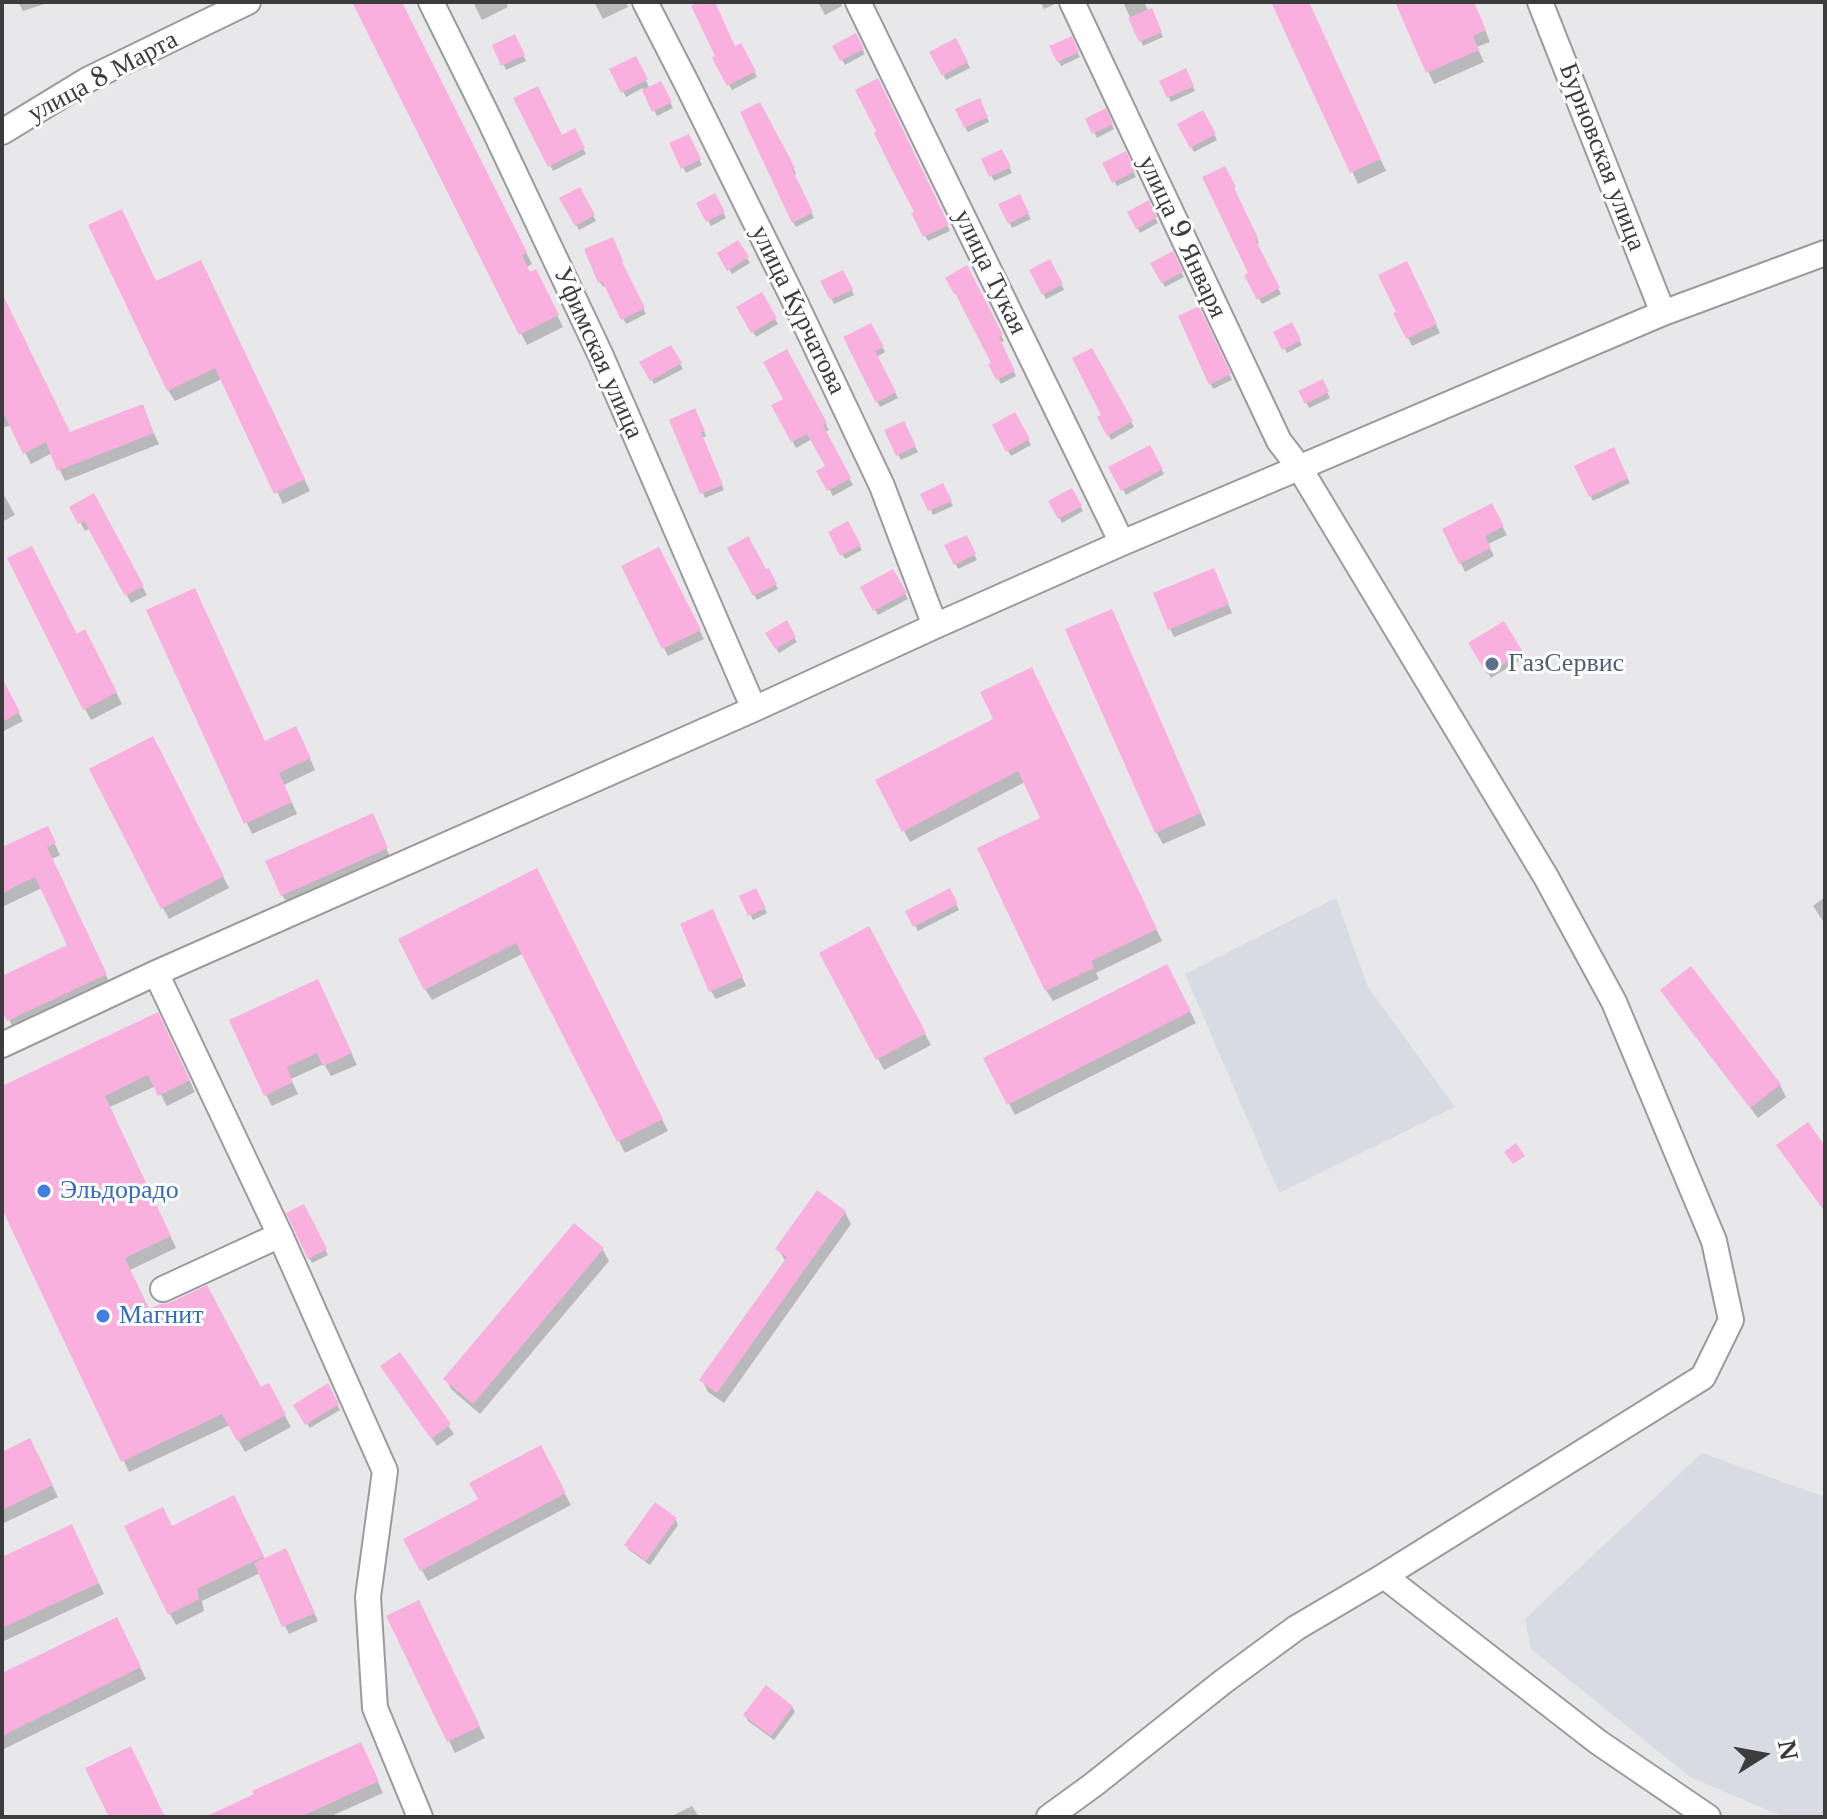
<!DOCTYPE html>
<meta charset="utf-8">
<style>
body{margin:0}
#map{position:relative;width:1827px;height:1819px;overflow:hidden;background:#e8e8ea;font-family:"Libre Baskerville",serif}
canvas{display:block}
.frame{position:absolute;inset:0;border:4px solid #3c3c3c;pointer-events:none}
.north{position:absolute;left:1723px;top:1715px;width:80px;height:80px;-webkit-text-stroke:6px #fff;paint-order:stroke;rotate:79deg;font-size:22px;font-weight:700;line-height:32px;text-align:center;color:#3c3c3c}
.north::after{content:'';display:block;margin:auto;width:28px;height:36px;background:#3c3c3c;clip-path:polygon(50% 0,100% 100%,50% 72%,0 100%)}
</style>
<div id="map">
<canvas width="1827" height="1819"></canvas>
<div class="frame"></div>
<div class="north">N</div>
</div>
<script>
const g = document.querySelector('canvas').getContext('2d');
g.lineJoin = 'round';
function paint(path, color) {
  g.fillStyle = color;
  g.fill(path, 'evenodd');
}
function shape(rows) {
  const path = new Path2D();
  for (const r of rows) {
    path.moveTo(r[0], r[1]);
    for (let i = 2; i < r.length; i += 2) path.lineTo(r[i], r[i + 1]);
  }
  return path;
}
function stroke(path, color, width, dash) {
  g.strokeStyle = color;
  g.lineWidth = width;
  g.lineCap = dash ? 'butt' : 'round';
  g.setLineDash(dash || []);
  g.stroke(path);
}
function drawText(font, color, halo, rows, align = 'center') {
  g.font = font + ' "Libre Baskerville",serif';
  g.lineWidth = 6;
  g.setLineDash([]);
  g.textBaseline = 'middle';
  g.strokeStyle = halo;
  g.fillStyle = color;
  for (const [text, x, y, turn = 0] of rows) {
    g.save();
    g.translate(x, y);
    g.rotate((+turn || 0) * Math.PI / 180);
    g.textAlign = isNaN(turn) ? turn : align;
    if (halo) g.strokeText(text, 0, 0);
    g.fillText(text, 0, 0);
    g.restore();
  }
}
paint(shape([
 [1336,898,1368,987,1455,1107,1279,1193,1185,974],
 [1702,1453,1825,1497,1825,1817,1784,1817,1690,1777,1531,1649,1525,1619]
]), '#d8dbe3');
paint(shape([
 [18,2,51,2,23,11],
 [354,2,400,2,532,264,527,267,530,274,541,283,563,327,527,345],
 [473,2,506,2,508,7,482,20],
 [594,2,626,2,628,7,603,19],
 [693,2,713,2,735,48,740,45,757,77,732,90,715,59,717,57],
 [818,2,840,2,842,6,825,15],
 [1040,2,1059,2,1044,9],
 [1123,2,1144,2,1149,12,1154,16,1163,37,1143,46],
 [1273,2,1308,2,1386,171,1358,184],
 [1397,2,1473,2,1490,42,1477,47,1484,62,1434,84],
 [855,36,865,54,845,65,835,47],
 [514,37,526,61,506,70,494,46],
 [1071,39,1080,57,1061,66,1052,47],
 [955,41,970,68,946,80,932,53],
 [635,58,650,89,660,83,673,108,657,116,643,88,626,97,612,70],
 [1185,71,1195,91,1171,102,1161,82],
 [878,80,950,231,928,241,914,214,917,213],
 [516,99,561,138,574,131,586,154,553,171],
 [979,100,989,122,968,132,965,127],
 [1105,111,1114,129,1097,138,1088,120],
 [1203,113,1217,140,1194,152,1179,125],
 [688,136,702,165,686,173,672,144],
 [785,151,796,174,793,175,814,218,796,227,793,222],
 [1002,152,1012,173,994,181,984,160],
 [1125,154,1136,177,1117,186,1105,164],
 [1225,168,1259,243,1256,245,1281,294,1262,304,1247,276,1251,274],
 [579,189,596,221,579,230,562,199],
 [714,195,726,218,711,226,699,203],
 [1019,196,1031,219,1012,228,1001,205],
 [1148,203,1158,223,1140,233,1129,213],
 [738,242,750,263,732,274,720,254],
 [615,244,624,267,623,268,646,314,626,324,606,285,603,287,600,282],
 [1172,254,1184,277,1165,287,1153,264],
 [1050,262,1064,290,1046,299,1031,271],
 [966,268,1004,341,1000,343,1016,376,1001,384,990,365,993,363],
 [843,272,854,295,834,304,823,282],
 [1411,272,1440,333,1412,346,1396,314],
 [207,273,310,491,283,504,222,379,175,401,168,390,156,283],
 [2,295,70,435,142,407,159,444,65,481,52,453,31,464,11,425,2,428],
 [761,295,778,324,756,337,739,308],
 [1201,314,1232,380,1213,389,1180,317],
 [870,325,885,352,877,357,898,398,880,407,866,380],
 [1291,325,1302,345,1287,353,1276,333],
 [671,348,683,369,654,384,642,363],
 [1091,350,1134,427,1111,440,1100,418,1104,416],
 [786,352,829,430,825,432,853,485,833,496,819,471,827,467,812,439,796,448,774,406,786,400],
 [1322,382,1330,398,1309,408,1301,392],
 [1015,415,1031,445,1011,456,994,426],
 [697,416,706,436,702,438,724,490,705,498,671,421],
 [903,423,918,452,901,460,887,431],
 [1150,448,1164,474,1126,495,1111,468],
 [1613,449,1630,483,1593,501,1577,467],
 [942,485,953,506,933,515,923,494],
 [1071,490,1083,511,1062,523,1051,501],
 [2,491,15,515,2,522],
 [93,496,147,595,131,603,90,528,85,531,72,507],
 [1491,506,1507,535,1488,544,1494,556,1465,572,1445,530],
 [848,524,862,550,845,559,830,533],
 [966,537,977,560,958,569,947,546],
 [730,548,766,572,768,571,778,589,757,600],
 [663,557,704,639,668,656,623,567],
 [893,571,908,599,878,615,863,587],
 [1218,579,1232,613,1174,637,1170,629],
 [149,611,265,743,302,740,315,770,284,785,297,814,252,834],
 [786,623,797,642,779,653,768,634],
 [1117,623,1206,825,1163,844,1156,832],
 [1503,623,1524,658,1491,678,1470,644],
 [77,636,91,643,122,704,91,720,85,709],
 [1038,681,1162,941,1096,973,1099,979,1053,1001,1046,990,1043,819,1025,782,910,842,904,831,996,720],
 [2,682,23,721,2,732],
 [158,750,229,888,169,919,163,908],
 [375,821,390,857,287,903,282,895],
 [53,840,60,855,52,859,111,986,15,1031,2,1006,2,978,69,946,42,888,2,907,2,849],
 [543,882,668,1131,625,1153,524,953,432,1000,425,989],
 [756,891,767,913,753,920,742,897],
 [950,891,959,910,918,931,908,912],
 [1825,897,1825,924,1813,906],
 [717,920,746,986,716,999,711,991],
 [868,929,931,1045,884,1070,821,954],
 [1691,969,1780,1085,1786,1097,1758,1118,1669,1002,1663,991],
 [1173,978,1196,1023,1015,1115,986,1059],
 [323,992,357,1065,331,1076,324,1064,291,1079,298,1094,272,1106,266,1095],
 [164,1026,195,1092,167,1106,156,1086,110,1107,176,1248,130,1270,150,1311,260,1389,268,1385,291,1427,245,1452,230,1425,129,1472,2,1204,2,1088],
 [303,1206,328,1255,312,1263,309,1258],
 [845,1212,851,1224,724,1403,708,1392,702,1380,786,1262,778,1249],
 [574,1226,603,1250,609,1261,480,1414,452,1390,445,1379],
 [400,1355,454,1434,437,1446,387,1375],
 [328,1386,340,1410,310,1428,296,1406],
 [540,1448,571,1505,428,1581,405,1540,481,1500],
 [36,1452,58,1497,2,1524,2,1454],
 [240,1509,265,1560,290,1559,318,1621,289,1634,260,1573,202,1601,204,1611,176,1625,170,1614,172,1528],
 [676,1520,678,1525,650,1565,629,1550,626,1545],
 [78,1538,104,1594,2,1642,2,1560],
 [424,1614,485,1738,455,1753,388,1617],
 [122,1630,146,1679,2,1750,2,1675],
 [792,1707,795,1712,774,1740,748,1721,746,1716],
 [366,1755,383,1793,329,1817,210,1817],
 [692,1806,699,1817,670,1817]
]), '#0003');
paint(shape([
 [352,2,402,2,527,252,522,255,530,272,536,269,559,315,519,335],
 [699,2,715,2,735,46,741,43,756,71,727,86,712,58,715,56,691,6],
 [1271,2,1309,2,1381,159,1350,173],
 [1395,2,1474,2,1486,30,1473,36,1479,50,1426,73],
 [1152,8,1162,32,1139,42,1128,18],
 [856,33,864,49,840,61,832,46],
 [515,34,525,55,501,66,492,45],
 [1072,36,1079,52,1057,62,1049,46],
 [956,38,968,62,942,76,929,52],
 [636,56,648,79,621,93,609,69],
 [1186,68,1194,86,1167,98,1159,81],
 [878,78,949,225,923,237,911,213,914,212,885,156,874,133,876,131,855,90],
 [661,81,672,102,652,112,642,90],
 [538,86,562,135,575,128,585,148,548,167,513,98],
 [980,98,988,117,964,128,955,109],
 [760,102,795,168,792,169,813,212,792,223,740,112],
 [1106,108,1113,124,1092,134,1085,119],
 [1203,110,1216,134,1190,148,1177,124],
 [689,134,701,159,681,169,669,143],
 [1002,149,1011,167,989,177,981,159],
 [1126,151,1135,171,1112,183,1102,163],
 [1225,166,1236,187,1234,188,1258,238,1255,239,1280,288,1257,300,1244,275,1248,273,1202,177],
 [580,187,595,215,575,226,559,198],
 [715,193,725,212,706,222,696,203],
 [1020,194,1029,213,1008,224,998,204],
 [1149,200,1157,217,1136,229,1127,212],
 [122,209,156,281,201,260,305,479,274,494,215,368,167,391,88,225],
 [613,237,623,261,622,262,645,308,621,320,602,281,598,283,584,249],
 [738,240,749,257,727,271,717,253],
 [1173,251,1183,272,1161,283,1150,263],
 [1050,259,1063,284,1042,295,1029,270],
 [1407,261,1437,324,1406,339,1393,313,1396,312,1378,275],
 [967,265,1003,335,999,337,1015,371,996,380,988,364,991,363,955,293,954,294,945,278],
 [843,270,853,289,830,300,820,281],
 [762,292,777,318,751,333,736,307],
 [2,293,70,432,143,404,154,433,57,471,46,442,23,454,2,410],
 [1199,306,1231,374,1209,385,1178,316],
 [1292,322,1301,340,1282,350,1273,332],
 [871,323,884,347,875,351,896,392,876,403,843,337],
 [671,345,682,363,650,381,639,362],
 [1092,348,1133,421,1107,436,1097,417,1101,415,1072,358],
 [787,349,827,423,823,425,851,478,827,491,816,471,825,466,807,434,791,442,771,405,783,399,763,362],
 [1323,379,1329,392,1305,404,1298,391],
 [695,408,705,431,701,432,723,485,700,494,669,420],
 [1015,412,1030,439,1006,452,992,425],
 [904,421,916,446,896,456,884,430],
 [1150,445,1163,469,1121,491,1108,467],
 [1614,447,1628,478,1589,497,1574,466],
 [943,483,952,501,928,511,920,494],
 [1072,488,1082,506,1058,519,1048,501],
 [94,493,144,586,125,596,84,521,78,524,69,507],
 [1492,503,1504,526,1485,536,1491,548,1459,564,1442,529],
 [848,521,861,545,840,556,828,532],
 [967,535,976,554,954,565,944,545],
 [748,536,766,569,769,568,777,584,753,596,727,548],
 [32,546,77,634,85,629,117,692,83,710,7,558],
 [659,547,701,630,662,649,621,566],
 [1214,568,1229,604,1168,630,1153,593],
 [893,569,907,593,873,611,860,587],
 [195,588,265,741,296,726,311,758,279,773,292,802,244,824,146,610],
 [1112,609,1201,813,1155,833,1065,629],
 [787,620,796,637,775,649,765,633],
 [1504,621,1523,652,1487,674,1468,643],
 [1032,667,1157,929,1091,961,1094,968,1045,991,977,848,1040,818,1018,771,902,832,875,780,993,719,980,692],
 [2,678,20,712,2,722],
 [153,736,224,876,161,909,89,769],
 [373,813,388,848,281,896,265,861],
 [48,826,56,843,47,847,107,974,7,1021,2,1011,2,976,67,945,35,877,2,893,2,847],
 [537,868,663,1119,617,1142,516,943,424,990,398,939],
 [756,888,766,908,748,916,739,896],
 [950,888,958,904,913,927,905,911],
 [713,909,743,977,709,992,680,924],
 [869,926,926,1033,876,1060,819,953],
 [1167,964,1191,1011,1007,1105,983,1058],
 [1691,966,1781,1084,1750,1108,1660,990],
 [318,979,352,1053,323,1066,317,1053,287,1067,293,1082,264,1096,229,1020],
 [158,1012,190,1080,158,1096,148,1075,105,1096,171,1236,125,1258,149,1309,160,1304,169,1303,207,1285,261,1387,269,1383,286,1415,237,1441,222,1414,121,1462,2,1209,2,1086],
 [1808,1122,1825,1146,1825,1212,1776,1145],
 [1516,1143,1525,1156,1513,1164,1504,1152],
 [817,1190,846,1211,717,1393,699,1380,787,1257,775,1249],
 [304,1204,327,1249,308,1259,286,1213],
 [574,1223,604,1248,473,1404,443,1379],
 [400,1352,451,1424,431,1439,380,1366],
 [328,1383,339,1404,305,1425,293,1405],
 [30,1438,53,1485,2,1510,2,1452],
 [541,1445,566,1493,420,1571,403,1539,478,1499,469,1483],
 [234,1495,264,1556,197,1589,199,1599,168,1615,124,1526,163,1507,172,1526],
 [655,1502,677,1518,646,1561,624,1545],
 [72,1524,99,1583,2,1628,2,1557],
 [286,1548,315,1613,282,1627,254,1563],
 [419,1600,480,1726,447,1742,386,1616],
 [117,1617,141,1667,2,1736,2,1673],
 [766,1685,793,1706,771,1736,743,1715],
 [361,1742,379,1781,300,1817,205,1817,254,1794,252,1791],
 [131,1746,165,1817,109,1817,85,1768]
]), '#f9b0df');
const minor = shape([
 [431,2,489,119,601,356,754,709],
 [645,2,687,84,793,298,882,486,935,626],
 [858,2,1122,543],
 [1540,2,1663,313],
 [2,132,89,79,248,2],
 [156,973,280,1235,163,1289],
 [2,1045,156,973,754,709,935,626,1122,543,1663,313,1825,253],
 [280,1235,385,1471,368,1597,375,1708,420,1817],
 [1384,1576,1598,1742,1708,1817],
 [1049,1817,1093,1785,1224,1681,1296,1628,1384,1576,1703,1377,1731,1320,1714,1241,1614,1002,1546,877,1299,467,1279,441,1072,2]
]);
stroke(minor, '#9b9b9c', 28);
stroke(minor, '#fff', 24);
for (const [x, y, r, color] of [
 [1492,664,8,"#5c6f8a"],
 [44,1191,8,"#3f7fe0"],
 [103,1316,8,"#3f7fe0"]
]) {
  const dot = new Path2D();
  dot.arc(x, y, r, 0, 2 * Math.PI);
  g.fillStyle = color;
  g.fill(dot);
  stroke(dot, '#fff', 3);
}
drawText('26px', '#3c3c3c', '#fff', [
 ["улица 8 Марта",103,77,-28],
 ["Бурновская улица",1602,157,69],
 ["улица 9 Января",1182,237,65],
 ["улица Тукая",990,272,64],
 ["улица Курчатова",798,310,64],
 ["Уфимская улица",598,353,66]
]);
drawText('26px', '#4e5e75', '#fff', [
 ["ГазСервис",1508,664]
], 'left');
drawText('26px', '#366cbe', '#fff', [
 ["Эльдорадо",60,1191],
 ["Магнит",119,1316]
], 'left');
</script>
